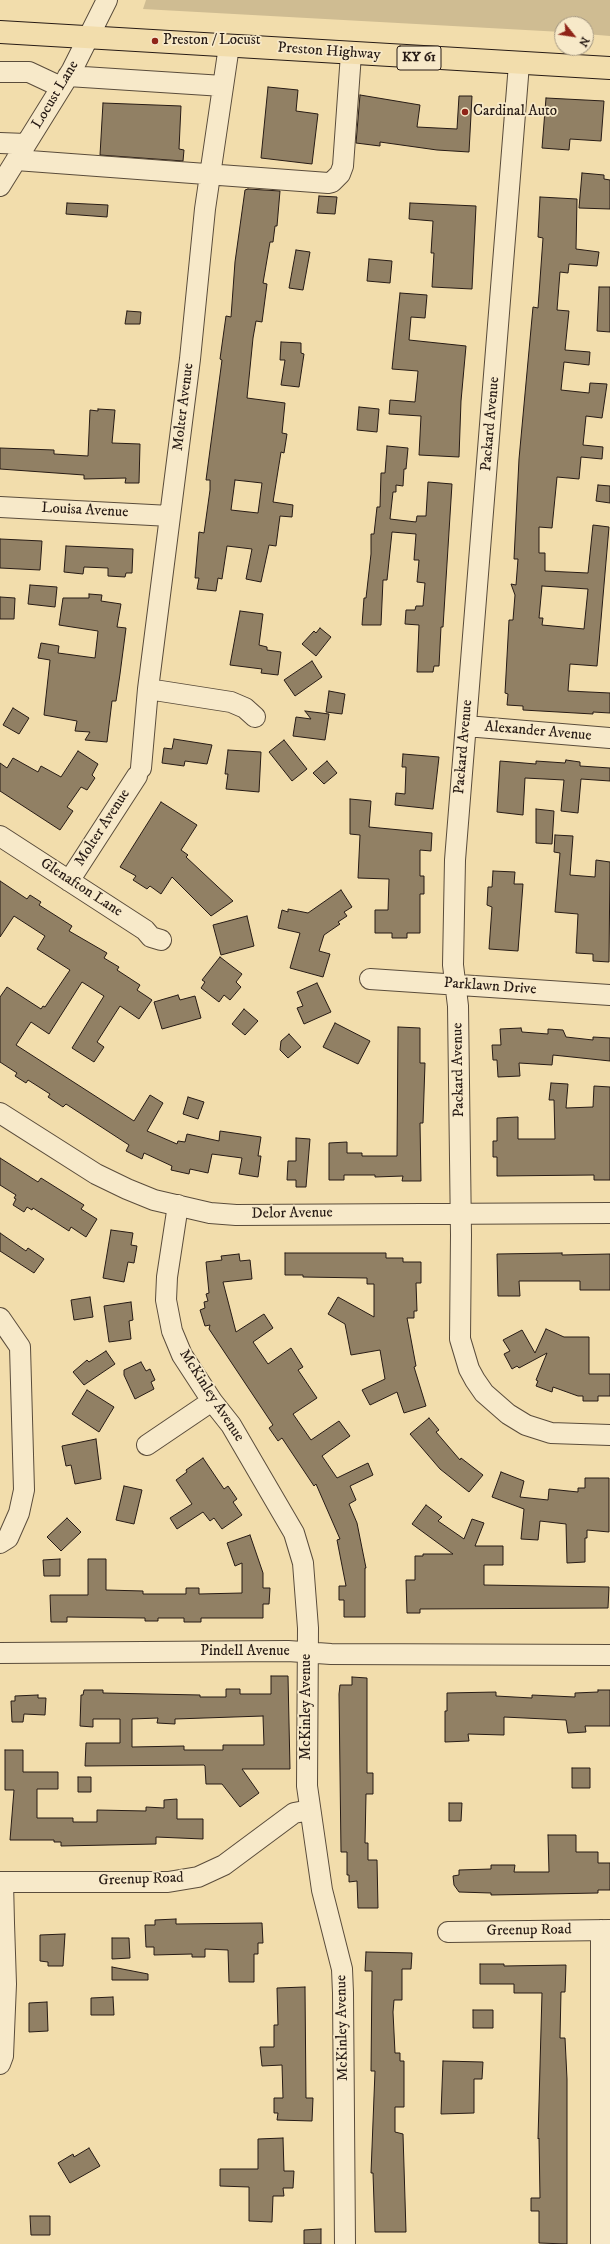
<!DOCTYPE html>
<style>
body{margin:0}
#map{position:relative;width:610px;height:2244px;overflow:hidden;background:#f2ddac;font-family:"IM FELL DW Pica",serif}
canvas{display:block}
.north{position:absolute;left:554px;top:16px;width:40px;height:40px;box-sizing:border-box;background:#f7e9c9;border:1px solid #a49781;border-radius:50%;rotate:120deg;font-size:11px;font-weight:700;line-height:16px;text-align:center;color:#271b15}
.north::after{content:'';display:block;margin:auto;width:14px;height:18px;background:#8f2418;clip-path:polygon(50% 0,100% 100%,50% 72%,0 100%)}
</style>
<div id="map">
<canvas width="610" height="2244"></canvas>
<div class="north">N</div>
</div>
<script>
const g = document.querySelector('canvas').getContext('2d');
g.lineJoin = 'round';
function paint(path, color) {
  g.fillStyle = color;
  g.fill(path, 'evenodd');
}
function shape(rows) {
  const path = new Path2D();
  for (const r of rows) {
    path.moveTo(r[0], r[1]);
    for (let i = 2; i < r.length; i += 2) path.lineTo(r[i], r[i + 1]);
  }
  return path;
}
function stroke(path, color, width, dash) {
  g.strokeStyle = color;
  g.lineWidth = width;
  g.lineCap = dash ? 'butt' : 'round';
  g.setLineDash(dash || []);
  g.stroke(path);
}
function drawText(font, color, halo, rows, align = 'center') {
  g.font = font + ' "IM FELL DW Pica",serif';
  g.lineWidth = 3.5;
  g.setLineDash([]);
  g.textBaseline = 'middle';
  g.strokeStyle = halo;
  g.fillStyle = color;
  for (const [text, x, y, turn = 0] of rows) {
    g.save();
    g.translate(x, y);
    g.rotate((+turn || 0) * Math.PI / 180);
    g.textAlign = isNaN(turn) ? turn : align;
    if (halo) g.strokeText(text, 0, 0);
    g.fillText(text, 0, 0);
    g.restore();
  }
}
paint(shape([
 [146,0,610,0,610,36,586,34,586,24,562,24,562,32,143,9]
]), '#cfbc92');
const building = shape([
 [268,87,298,90,296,111,318,114,312,164,261,158,268,87],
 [360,95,420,105,417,127,457,129,459,96,472,96,469,152,437,150,380,142,380,146,356,143,360,95],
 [546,98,604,101,601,141,570,139,569,150,542,148,546,98],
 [103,103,181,106,179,149,184,150,183,161,100,155,103,103],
 [582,173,604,175,604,179,610,180,610,209,579,208,582,173],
 [248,189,280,191,277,226,275,226,273,242,270,242,263,283,267,284,262,322,256,321,253,338,247,398,285,403,282,433,287,434,284,453,281,452,273,502,293,505,292,517,280,516,276,546,269,545,261,582,246,579,252,549,227,546,222,579,218,578,216,591,197,589,199,578,195,578,199,532,204,533,210,490,210,480,206,480,222,360,220,359,226,316,231,317,235,262,245,190,248,189],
 [235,480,262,483,258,513,231,510,235,480],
 [319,196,337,197,335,214,317,213,319,196],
 [540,197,577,199,576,249,599,252,597,266,569,264,568,273,560,272,557,310,569,311,565,350,590,352,589,365,564,362,561,390,589,393,590,383,607,384,602,418,586,416,583,445,603,447,602,459,581,457,579,479,557,477,552,528,539,527,539,553,545,553,545,571,588,573,593,525,609,527,597,666,570,664,568,691,610,693,610,713,593,712,593,714,523,710,523,706,507,705,508,694,505,693,509,620,513,620,515,595,511,584,516,585,518,559,514,559,519,459,533,307,538,308,543,238,538,237,540,197],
 [542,586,588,589,584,629,542,625,543,618,539,618,542,586],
 [67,203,108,205,107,217,66,214,67,203],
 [410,203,476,206,472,289,432,287,434,253,431,253,433,221,409,219,410,203],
 [296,250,310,252,303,290,289,288,296,250],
 [369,259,392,261,390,283,367,281,369,259],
 [599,287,610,287,610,332,597,331,599,287],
 [400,293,427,295,425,318,411,317,409,340,466,346,461,401,459,457,419,455,421,416,389,414,390,400,415,402,418,371,392,369,400,293],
 [127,311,141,312,140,324,125,324,127,311],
 [281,342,301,343,301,353,304,354,299,387,281,385,285,360,280,360,281,342],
 [359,407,379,409,377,432,357,430,359,407],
 [98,409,115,410,112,443,140,444,139,483,125,483,126,478,84,479,84,475,0,469,0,448,54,450,54,454,88,456,90,410,98,411,98,409],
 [387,446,408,448,406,469,404,469,403,486,396,485,396,492,393,492,390,519,416,522,417,516,426,516,428,482,452,484,443,627,441,627,439,666,434,666,433,672,417,672,419,625,405,624,406,610,415,610,416,606,423,606,425,583,417,582,419,560,414,560,416,534,392,532,387,580,383,580,381,625,362,625,364,598,366,598,371,554,371,534,374,534,377,507,380,507,381,473,385,473,387,446],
 [598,485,610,486,610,503,596,501,598,485],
 [0,539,42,541,40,570,0,568,0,539],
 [66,546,133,549,132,573,126,573,125,577,108,576,108,568,84,567,83,574,64,572,66,546],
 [30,585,57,587,55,607,28,604,30,585],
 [89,594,102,595,101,601,121,604,117,627,126,628,120,674,116,701,112,701,107,742,85,740,90,732,75,731,77,721,44,715,50,660,38,658,41,643,59,646,58,653,95,658,98,631,59,625,63,598,89,598,89,594],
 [0,597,15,598,14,619,0,619,0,597],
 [240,611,263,614,259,645,267,647,267,650,281,652,278,675,261,673,262,669,230,665,240,611],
 [320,628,331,637,316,656,302,644,314,631,316,633,320,628],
 [312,661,322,677,295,696,284,680,312,661],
 [329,691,345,694,342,714,326,712,329,691],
 [13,708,29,718,19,734,3,725,13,708],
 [305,711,329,714,325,740,293,736,296,717,311,719,305,711],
 [174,739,212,745,207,764,185,761,184,766,162,763,164,748,172,749,174,739],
 [284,740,307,769,292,781,269,752,284,740],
 [228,750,261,752,259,792,226,789,228,774,225,774,228,750],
 [78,751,98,764,92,775,95,778,87,790,81,787,67,807,73,811,60,830,0,791,0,763,7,768,13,758,38,772,41,766,61,777,78,751],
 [403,754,439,757,433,809,395,805,396,793,405,794,406,767,402,767,403,754],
 [566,760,580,762,580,766,610,768,610,781,581,779,578,813,561,811,564,780,525,778,523,815,497,812,500,761,536,764,536,761,565,763,566,760],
 [327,761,337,773,324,784,313,773,327,761],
 [350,799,371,801,369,827,432,833,431,851,420,850,420,876,424,876,424,894,420,894,420,933,407,933,407,938,392,938,392,933,375,933,375,910,388,910,389,879,358,878,360,835,350,834,350,799],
 [161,802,197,825,181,850,188,855,186,857,233,901,211,916,172,877,161,894,150,886,147,889,133,880,136,876,120,867,161,802],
 [536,809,554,811,552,844,536,843,536,809],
 [555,835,573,836,570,875,595,877,596,860,610,862,609,962,593,961,593,954,576,953,578,914,555,912,560,853,554,852,555,835],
 [493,871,515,872,514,884,523,884,518,951,489,949,492,907,487,905,488,887,492,887,493,871],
 [0,881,27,899,30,895,41,902,39,905,72,926,69,931,107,953,104,958,119,967,117,970,140,985,137,990,152,1000,139,1019,120,1006,97,1042,104,1047,94,1062,72,1048,104,996,82,982,49,1034,31,1022,16,1045,134,1121,150,1095,163,1103,147,1131,177,1144,178,1141,185,1142,187,1134,219,1141,220,1131,261,1137,258,1156,261,1156,258,1177,239,1174,242,1158,212,1154,208,1173,190,1169,189,1174,171,1170,172,1166,144,1153,142,1159,126,1151,129,1145,66,1104,63,1107,48,1097,50,1094,28,1080,26,1083,15,1076,17,1073,0,1062,0,997,7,987,41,1009,43,1006,45,1007,70,970,37,949,45,936,14,916,0,937,0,881],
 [341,890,352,907,344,912,347,916,338,922,340,924,324,935,319,951,330,954,323,977,290,968,300,933,278,928,282,910,288,912,288,909,308,913,341,890],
 [247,916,254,946,221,955,213,925,247,916],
 [220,957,242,974,236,982,241,987,230,1000,224,995,219,1002,201,988,205,982,202,980,220,957],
 [317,983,331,1012,304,1024,297,1008,303,1006,297,992,317,983],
 [178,995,180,1000,195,996,201,1018,162,1029,154,1002,178,995],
 [244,1009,258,1021,245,1035,232,1024,244,1009],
 [335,1023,370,1041,358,1064,323,1047,335,1023],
 [398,1027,420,1028,420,1063,425,1063,423,1123,420,1123,421,1181,402,1181,403,1176,375,1177,375,1175,344,1175,344,1180,329,1180,329,1143,347,1142,347,1153,362,1153,362,1156,397,1156,398,1027],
 [521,1028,522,1032,548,1034,548,1029,563,1030,566,1037,593,1040,593,1037,610,1038,610,1061,553,1055,552,1065,519,1063,520,1076,498,1077,497,1060,493,1060,492,1045,501,1045,500,1029,521,1028],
 [289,1034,301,1047,288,1058,280,1050,281,1041,289,1034],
 [551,1083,568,1084,566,1108,593,1107,594,1086,610,1087,610,1180,594,1180,594,1175,497,1176,497,1157,493,1157,493,1141,497,1141,497,1118,518,1117,518,1139,555,1139,554,1100,549,1100,551,1083],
 [188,1097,204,1102,198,1119,183,1114,188,1097],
 [296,1138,310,1139,306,1187,296,1187,296,1180,287,1180,288,1161,296,1161,296,1138],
 [0,1158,38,1182,41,1178,84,1205,81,1209,97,1219,86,1237,71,1227,69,1231,33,1208,32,1210,27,1207,24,1212,13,1205,16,1199,14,1198,16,1195,0,1185,0,1158],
 [111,1230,133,1233,131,1245,137,1246,134,1263,128,1262,124,1282,103,1278,111,1230],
 [0,1233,26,1251,28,1248,44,1259,34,1273,0,1251,0,1233],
 [285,1253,386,1253,386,1258,403,1258,403,1262,421,1262,421,1283,416,1283,417,1311,414,1311,414,1318,407,1318,416,1366,414,1367,426,1406,404,1413,397,1392,370,1405,362,1390,385,1379,380,1350,351,1355,345,1324,328,1314,338,1297,374,1317,374,1284,367,1284,367,1278,303,1277,303,1275,285,1275,285,1253],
 [562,1253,562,1255,610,1254,610,1290,580,1290,580,1281,519,1281,520,1296,498,1296,497,1254,562,1253],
 [239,1254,240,1261,250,1260,252,1279,223,1282,236,1332,264,1314,273,1328,253,1342,268,1364,291,1348,303,1367,298,1370,317,1398,293,1414,311,1440,339,1421,350,1436,322,1456,337,1478,368,1463,373,1475,350,1486,356,1500,349,1504,357,1523,366,1568,365,1568,365,1617,344,1617,344,1600,339,1600,339,1586,346,1586,337,1540,340,1539,316,1484,314,1486,282,1438,278,1441,269,1428,273,1425,209,1329,210,1325,205,1326,200,1310,205,1308,204,1302,208,1301,206,1294,209,1293,206,1262,222,1260,221,1256,239,1254],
 [90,1297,93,1317,74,1320,71,1300,90,1297],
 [131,1302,133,1320,129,1321,131,1339,109,1342,104,1306,131,1302],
 [546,1329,564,1337,589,1337,589,1374,610,1374,610,1396,598,1396,598,1401,583,1401,583,1396,578,1396,553,1387,552,1392,536,1386,538,1381,536,1380,547,1353,519,1368,517,1366,512,1369,504,1354,510,1351,503,1340,522,1330,535,1353,546,1329],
 [106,1351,115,1364,84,1385,73,1372,87,1360,89,1362,106,1351],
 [141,1362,146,1371,150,1369,155,1380,151,1382,154,1389,135,1399,124,1375,124,1370,141,1362],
 [87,1390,114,1407,99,1432,72,1414,87,1390],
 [429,1418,439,1430,436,1432,460,1460,461,1458,483,1475,469,1492,440,1469,410,1434,429,1418],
 [96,1439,101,1479,75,1484,71,1465,66,1466,62,1446,96,1439],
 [203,1458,224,1489,228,1486,237,1499,233,1502,242,1515,222,1529,214,1518,210,1521,203,1512,177,1529,170,1518,192,1504,176,1480,187,1472,186,1470,203,1458],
 [501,1472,524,1481,520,1497,548,1500,549,1489,578,1492,578,1488,585,1488,585,1478,609,1478,609,1532,587,1530,587,1538,585,1538,585,1562,567,1563,566,1524,540,1521,538,1540,521,1539,524,1509,492,1497,501,1472],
 [124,1486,142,1490,134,1524,116,1520,124,1486],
 [426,1505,442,1517,438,1521,464,1539,472,1519,484,1523,475,1546,503,1546,503,1565,484,1565,484,1585,609,1587,608,1608,420,1609,420,1613,407,1613,406,1580,415,1580,415,1556,423,1556,423,1554,453,1554,412,1524,426,1505],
 [67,1518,81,1532,61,1551,47,1537,67,1518],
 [250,1535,263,1573,263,1588,270,1588,269,1604,263,1604,263,1618,201,1618,201,1622,184,1622,184,1618,158,1618,158,1621,145,1621,145,1618,67,1617,67,1622,51,1622,50,1595,88,1595,88,1559,106,1559,106,1590,143,1591,143,1594,186,1594,186,1588,199,1588,199,1594,242,1593,242,1563,235,1566,227,1543,250,1535],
 [60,1559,60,1576,44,1576,43,1560,60,1559],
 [271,1676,288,1676,290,1769,242,1769,259,1793,240,1807,222,1784,206,1784,205,1766,204,1765,85,1766,86,1743,120,1743,120,1719,93,1719,93,1727,80,1726,81,1695,83,1695,84,1690,103,1690,103,1693,200,1695,200,1697,226,1697,226,1689,240,1689,240,1694,271,1694,271,1676],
 [263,1716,264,1745,223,1745,223,1750,184,1750,184,1746,132,1747,132,1719,158,1718,157,1723,175,1724,175,1719,263,1716],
 [352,1677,367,1678,367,1773,373,1773,373,1794,366,1794,365,1843,368,1843,368,1860,377,1860,378,1908,358,1908,357,1881,349,1882,349,1875,347,1875,347,1852,341,1852,339,1694,340,1685,352,1685,352,1677],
 [598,1690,610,1690,610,1726,585,1726,586,1732,568,1733,566,1720,504,1717,504,1735,468,1734,469,1741,445,1742,445,1711,447,1711,447,1693,496,1692,496,1696,532,1698,532,1695,575,1697,575,1693,598,1692,598,1690],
 [38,1695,38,1698,46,1698,45,1715,24,1714,23,1722,12,1722,11,1701,15,1701,15,1696,38,1695],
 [5,1750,23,1750,23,1772,58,1772,58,1789,37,1789,37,1818,73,1818,73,1822,97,1822,97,1810,146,1811,146,1807,164,1808,164,1800,177,1799,177,1819,203,1819,203,1839,156,1837,156,1844,61,1846,61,1842,54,1842,54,1840,10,1840,14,1790,5,1790,5,1750],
 [572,1768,590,1768,590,1788,572,1788,572,1768],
 [78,1777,91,1777,91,1792,78,1792,78,1777],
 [449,1803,462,1803,461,1821,449,1821,449,1803],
 [548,1835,576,1835,576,1852,598,1852,598,1863,610,1863,610,1890,598,1890,598,1893,491,1895,491,1893,459,1892,454,1885,453,1876,459,1875,459,1870,491,1869,491,1865,515,1865,514,1872,549,1872,548,1835],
 [176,1919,176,1924,262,1923,263,1943,258,1943,258,1954,254,1954,254,1982,229,1982,228,1950,205,1949,205,1957,192,1957,192,1954,154,1955,154,1947,146,1947,145,1925,155,1925,155,1920,176,1919],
 [65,1934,63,1966,48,1966,48,1962,40,1961,40,1935,65,1934],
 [112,1938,129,1938,130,1958,112,1959,112,1938],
 [366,1952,412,1953,411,1969,402,1969,402,2000,394,2000,393,2012,395,2053,400,2053,400,2061,404,2061,404,2107,395,2107,395,2132,403,2134,406,2232,375,2232,373,2173,371,2173,375,2071,371,2071,372,1971,365,1971,366,1952],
 [480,1964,504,1964,504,1966,566,1965,565,1992,561,1992,560,2038,565,2038,567,2079,567,2244,539,2243,539,2211,531,2211,531,2198,540,2198,539,2138,538,2139,542,1993,514,1993,514,1984,480,1984,480,1964],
 [112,1967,148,1974,148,1980,112,1980,112,1967],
 [305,1987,306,2098,313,2098,312,2121,277,2120,278,2113,274,2113,274,2098,283,2098,282,2065,262,2066,260,2047,274,2047,274,2025,278,2025,277,1988,305,1987],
 [113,1997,114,2015,91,2015,91,1998,113,1997],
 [47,2002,48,2031,29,2032,29,2003,47,2002],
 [473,2010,493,2010,493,2028,473,2028,473,2010],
 [443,2061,483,2062,482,2079,474,2079,474,2113,441,2114,443,2061],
 [283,2138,284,2171,294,2171,293,2188,283,2188,284,2196,273,2196,272,2222,249,2221,249,2187,220,2186,220,2169,258,2169,258,2139,283,2138],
 [89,2148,100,2166,70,2183,58,2163,73,2154,74,2157,89,2148],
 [30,2216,50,2216,50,2235,31,2235,30,2216],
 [321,2229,321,2244,304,2244,304,2230,321,2229]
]);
paint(building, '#918064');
stroke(building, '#271b15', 1);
const minor = shape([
 [519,64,455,860,453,965,458,1006,461,1235,460,1339,469,1369,475,1380,484,1393,508,1414,526,1425,551,1433,610,1435],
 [0,72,29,72,61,87],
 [68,76,223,86],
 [0,143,26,144],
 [16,160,328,183,332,182,340,174,343,166,351,54],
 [0,186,72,70,107,0],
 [0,507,170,516],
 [148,689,231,702,245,708,255,717],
 [466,726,610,738],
 [141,768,148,689,190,359,205,209,229,46],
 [0,836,145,930,151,937,161,940],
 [69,881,137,776],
 [370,979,610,995],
 [0,1113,96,1174,127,1189,154,1200,210,1213,236,1215,610,1213],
 [178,1205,167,1277,166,1300,172,1331,182,1355,212,1401,231,1425,294,1533,303,1563,308,1628,307,1786,322,1890,342,1969,343,1993,345,2244],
 [0,1318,20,1347,24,1490,19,1513,8,1538,0,1543],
 [147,1445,212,1401],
 [0,1653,288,1651,331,1654,610,1655],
 [0,1882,168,1882,198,1877,224,1865,294,1813,310,1810],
 [0,1923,4,1923,3,1882],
 [601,1930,601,2244],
 [448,1932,610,1930],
 [0,2064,3,2056,6,1984,4,1923]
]);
const major = shape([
 [0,32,610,68]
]);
stroke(minor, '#5a4c3b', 22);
stroke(major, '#271b15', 24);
stroke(minor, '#f7e9c9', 20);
stroke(major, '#f2ddac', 22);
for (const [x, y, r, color] of [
 [155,41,4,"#8f2418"],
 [465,112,4,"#8f2418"]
]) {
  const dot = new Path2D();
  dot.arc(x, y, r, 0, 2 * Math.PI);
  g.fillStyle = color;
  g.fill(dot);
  stroke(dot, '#f7e9c9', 1.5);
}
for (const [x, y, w] of [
 [419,58,44]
]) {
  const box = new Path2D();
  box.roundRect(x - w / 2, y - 12, w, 24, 3);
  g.fillStyle = '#f7e9c9';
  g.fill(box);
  stroke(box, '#271b15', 1);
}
drawText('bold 14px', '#271b15', null, [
 ["KY 61",419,58]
]);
drawText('15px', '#271b15', '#f7e9c9', [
 ["Preston / Locust",163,41],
 ["Cardinal Auto",473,112]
], 'left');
drawText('15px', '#271b15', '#f7e9c9', [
 ["Preston Highway",329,52,4],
 ["Locust Lane",56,95,-59],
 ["Molter Avenue",184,407,-83],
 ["Packard Avenue",491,424,-85],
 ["Louisa Avenue",85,511,3],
 ["Alexander Avenue",538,732,5],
 ["Packard Avenue",464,747,-85],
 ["Molter Avenue",103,828,-57],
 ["Glenafton Lane",81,888,33],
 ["Parklawn Drive",490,987,4],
 ["Packard Avenue",459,1070,-91],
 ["Delor Avenue",292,1214,-1],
 ["McKinley Avenue",211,1396,57],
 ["Pindell Avenue",245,1652],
 ["McKinley Avenue",307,1707,-90],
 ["Greenup Road",141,1880,-2],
 ["Greenup Road",529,1931,-1],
 ["McKinley Avenue",343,2028,-91]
]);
</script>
